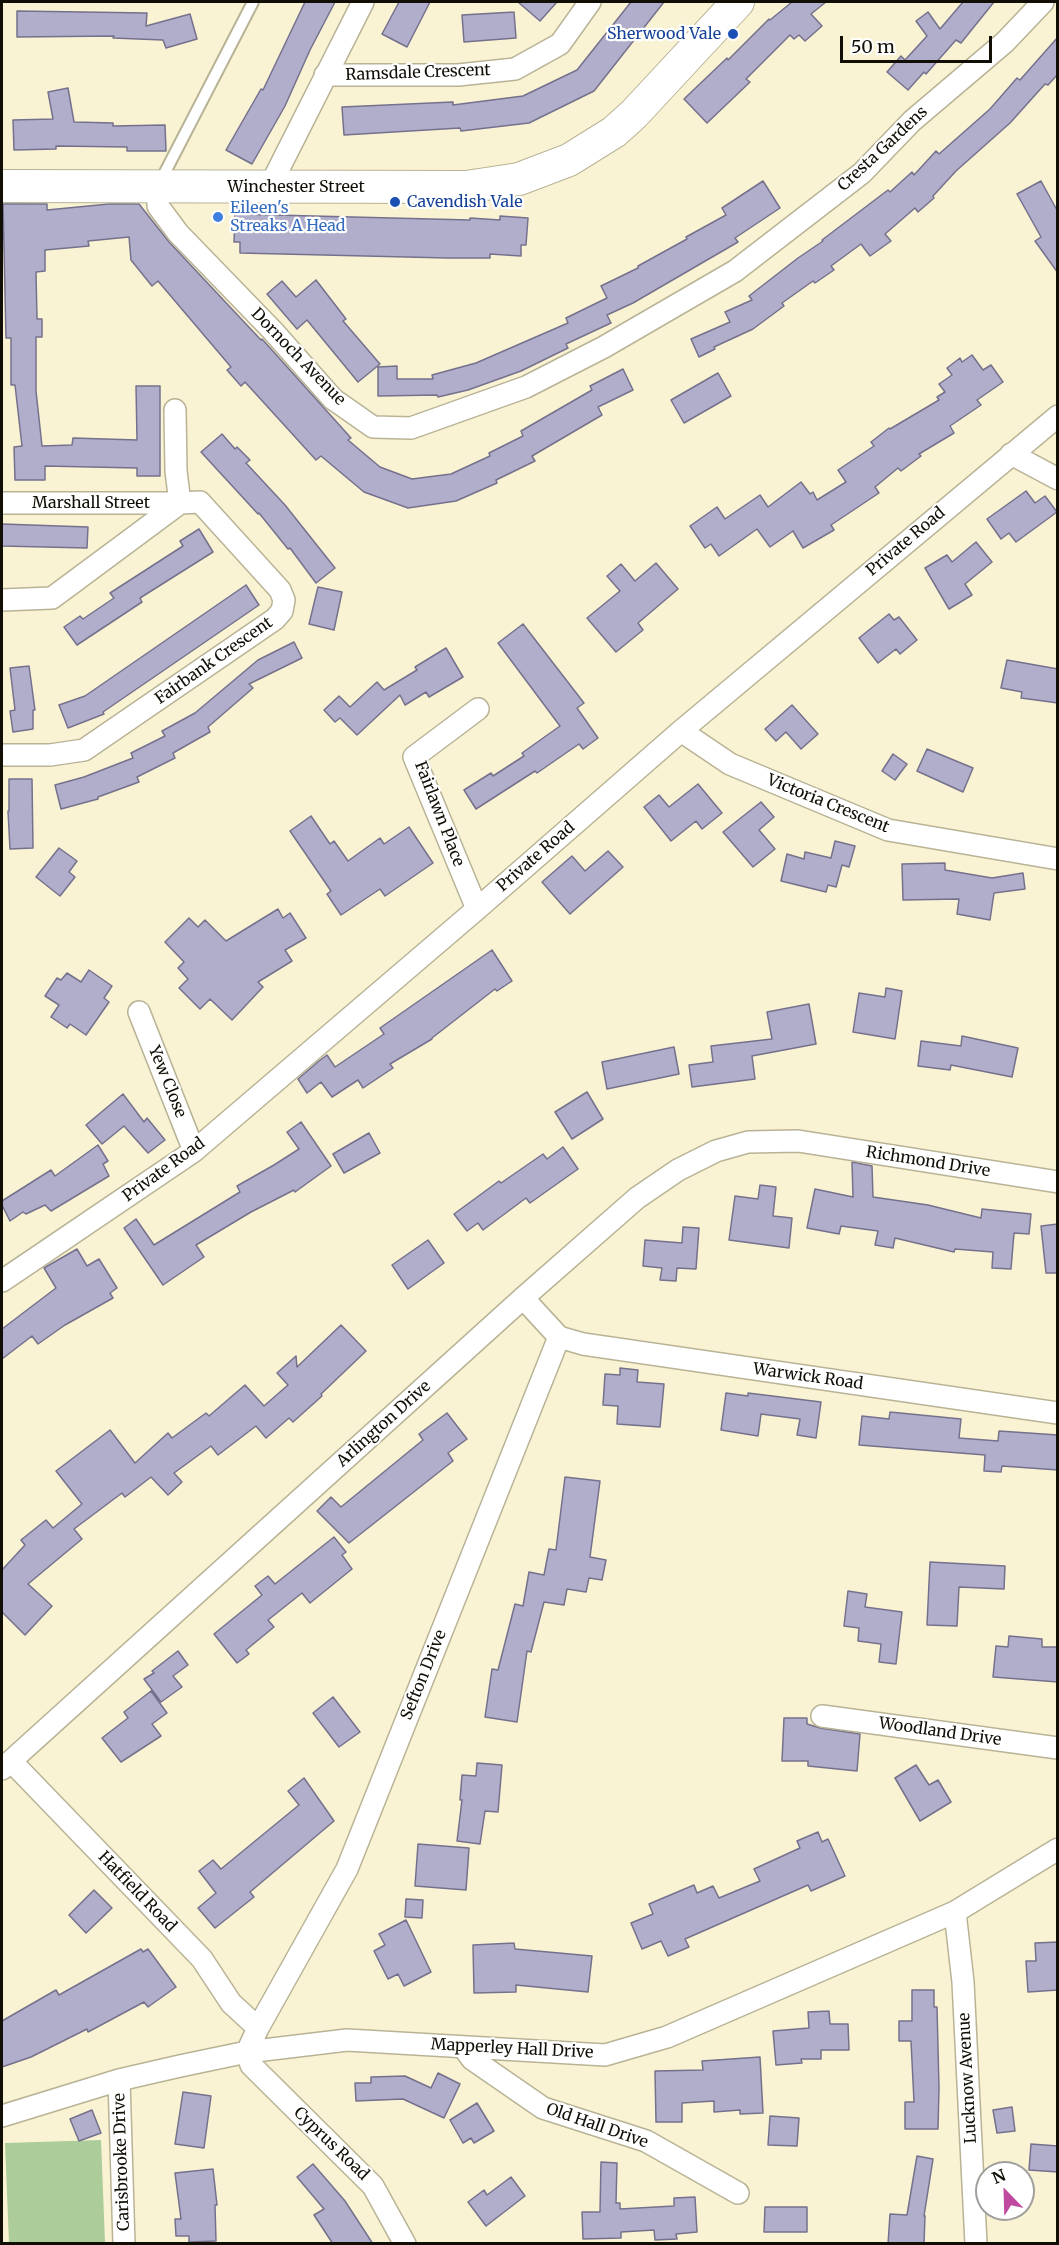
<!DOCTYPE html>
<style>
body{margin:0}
#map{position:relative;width:1059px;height:2245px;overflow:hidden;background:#f9f3d4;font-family:Merriweather,serif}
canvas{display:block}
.frame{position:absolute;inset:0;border:3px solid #110f05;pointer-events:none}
.north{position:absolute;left:975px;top:2161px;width:60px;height:60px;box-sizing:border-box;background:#fff;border:2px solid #a09f9b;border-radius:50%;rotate:337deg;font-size:16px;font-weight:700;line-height:24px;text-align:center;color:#110f05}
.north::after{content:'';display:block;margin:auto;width:21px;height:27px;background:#c14aa1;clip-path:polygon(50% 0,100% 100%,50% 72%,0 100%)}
.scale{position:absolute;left:840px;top:36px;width:152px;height:27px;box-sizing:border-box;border:3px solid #110f05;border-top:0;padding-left:8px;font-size:18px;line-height:21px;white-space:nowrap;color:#110f05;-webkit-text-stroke:4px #fff;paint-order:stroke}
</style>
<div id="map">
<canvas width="1059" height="2245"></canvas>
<div class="frame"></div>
<div class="north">N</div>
<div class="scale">50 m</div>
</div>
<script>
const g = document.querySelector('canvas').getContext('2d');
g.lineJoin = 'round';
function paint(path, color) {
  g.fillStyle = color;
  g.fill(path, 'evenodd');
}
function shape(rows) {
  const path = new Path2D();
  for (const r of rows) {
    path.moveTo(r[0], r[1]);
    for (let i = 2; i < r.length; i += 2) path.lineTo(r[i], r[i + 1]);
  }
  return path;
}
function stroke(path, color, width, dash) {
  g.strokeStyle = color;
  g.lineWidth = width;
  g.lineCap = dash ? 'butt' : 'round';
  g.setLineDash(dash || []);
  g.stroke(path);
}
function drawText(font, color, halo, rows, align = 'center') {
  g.font = font + ' Merriweather,serif';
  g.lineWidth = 4.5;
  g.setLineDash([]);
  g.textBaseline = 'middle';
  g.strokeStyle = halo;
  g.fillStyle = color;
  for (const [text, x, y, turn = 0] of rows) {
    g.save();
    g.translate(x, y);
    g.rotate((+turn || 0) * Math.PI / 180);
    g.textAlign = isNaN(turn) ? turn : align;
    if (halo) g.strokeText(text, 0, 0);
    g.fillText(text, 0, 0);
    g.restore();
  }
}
paint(shape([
 [101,2140,105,2243,9,2243,5,2143]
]), '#accc99');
const building = shape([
 [305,2,335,2,310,50,285,106,252,164,226,150,261,89,263,90,305,2],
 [399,2,430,2,407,47,382,34,399,2],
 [518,2,557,2,540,21,518,2],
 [631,2,664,2,594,91,529,123,461,131,460,128,344,135,342,107,453,102,453,105,523,96,577,70,631,2],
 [792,2,826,2,811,14,822,26,805,41,799,35,794,39,790,35,746,79,750,82,707,123,684,99,727,58,728,60,769,19,770,20,792,2],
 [963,2,994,2,961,43,956,40,926,74,924,72,908,90,887,72,901,56,905,60,927,36,916,21,928,12,940,29,963,2],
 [17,11,147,13,146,26,190,14,197,39,166,48,163,40,113,38,114,36,17,37,17,11],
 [514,12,516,38,464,42,462,15,514,12],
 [1058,37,1058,74,1048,85,1045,84,1010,123,956,171,933,196,934,198,918,212,915,208,885,234,891,241,870,256,861,244,831,266,834,270,815,283,813,281,782,303,784,306,753,329,714,347,715,349,699,357,691,339,730,322,725,312,752,300,749,296,798,258,823,241,822,240,888,190,890,192,912,172,914,175,936,151,939,154,990,109,1017,78,1020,80,1058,37],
 [68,88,74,122,113,123,113,126,165,125,166,151,127,151,127,147,56,146,56,149,14,150,13,120,53,119,48,92,68,88],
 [763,181,780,208,735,238,738,242,633,303,607,315,611,323,566,344,568,348,521,371,468,390,438,397,437,395,378,396,378,367,397,366,397,379,433,379,432,375,476,363,568,323,566,318,607,298,601,286,638,268,638,266,687,239,686,237,726,215,722,208,763,181],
 [1041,181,1058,212,1058,273,1035,241,1041,237,1017,194,1041,181],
 [3,204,47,204,47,210,109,204,139,204,169,242,261,340,262,339,351,438,348,440,380,467,412,479,451,474,490,456,489,453,523,436,521,431,592,390,590,386,623,369,633,390,598,407,602,415,532,456,535,461,496,480,497,483,456,501,408,508,364,492,321,456,316,460,245,382,241,386,227,370,231,367,158,281,152,286,131,260,129,237,88,241,89,246,45,250,45,271,36,272,37,319,42,319,42,337,36,337,36,391,42,446,72,445,73,438,137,440,136,386,160,386,160,476,137,476,137,468,45,466,45,480,15,480,14,447,22,446,15,385,11,385,11,338,6,338,3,204],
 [235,214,470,220,470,218,500,220,500,216,528,218,526,245,521,245,521,256,490,254,490,258,448,258,240,253,240,242,234,242,235,214],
 [316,280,346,319,343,321,380,364,358,382,307,320,297,329,267,294,282,281,296,297,316,280],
 [972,355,983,370,991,365,1003,382,977,400,981,405,950,426,954,433,919,454,921,456,901,471,898,468,875,487,879,493,831,525,834,530,803,548,793,531,770,547,757,529,719,556,711,544,705,548,690,526,717,507,725,519,760,495,768,507,801,482,810,494,813,492,817,500,846,482,838,470,874,446,871,442,889,428,890,429,939,400,937,397,945,392,939,384,952,375,947,368,960,358,962,362,972,355],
 [718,373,731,396,684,423,671,400,718,373],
 [222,434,235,449,237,447,250,460,246,463,285,505,335,568,316,583,290,548,288,549,259,513,258,514,201,452,222,434],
 [1026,491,1035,503,1045,496,1057,512,1016,542,1009,533,1001,539,987,519,1026,491],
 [2,524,88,527,87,548,2,546,2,524],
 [199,529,213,552,140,598,142,602,77,645,64,627,80,616,83,619,114,598,110,593,183,546,180,541,199,529],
 [976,542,992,562,965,584,972,595,949,609,925,568,947,555,952,562,976,542],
 [656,563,678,589,638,623,643,630,616,652,587,618,620,591,607,576,621,564,635,581,656,563],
 [246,585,259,605,103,712,104,714,68,728,59,705,85,696,246,585],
 [318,587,342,592,334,630,309,624,318,587],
 [889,614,894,620,899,617,917,640,900,654,896,649,878,663,859,638,889,614],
 [523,624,584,703,577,708,598,738,583,749,579,744,537,773,535,771,476,809,464,790,491,773,493,776,524,756,522,753,560,726,498,643,523,624],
 [294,642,302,658,249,684,253,688,208,727,210,732,173,753,175,758,137,777,139,782,98,797,98,799,61,809,55,785,84,777,133,758,131,753,165,736,162,731,195,713,258,660,294,642],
 [446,648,463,677,429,697,426,692,405,705,400,695,357,735,340,718,335,722,324,710,339,696,350,707,377,682,384,690,417,670,415,667,446,648],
 [1007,660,1058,669,1058,703,1021,698,1022,692,1001,688,1007,660],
 [29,666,35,710,33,710,33,729,13,732,10,711,15,710,10,668,29,666],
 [792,705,818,734,801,749,786,732,776,741,765,729,792,705],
 [927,749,973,768,963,792,917,771,927,749],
 [893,754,907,764,895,780,882,771,893,754],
 [9,779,32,779,33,848,10,849,8,811,9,811,9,779],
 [698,784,722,813,702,829,696,821,671,841,644,807,659,795,669,807,698,784],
 [761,802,774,817,759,830,775,849,753,867,723,832,761,802],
 [311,816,330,844,334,841,348,861,380,838,384,844,409,827,433,863,385,896,380,889,341,915,327,894,331,891,290,831,311,816],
 [835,841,855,846,849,867,842,865,836,887,828,885,826,892,781,881,787,854,804,859,805,852,831,858,835,841],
 [59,848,77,861,69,872,75,877,60,896,36,877,59,848],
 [608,851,623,867,570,914,542,882,572,856,585,871,608,851],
 [945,863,945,870,992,878,1023,873,1025,889,994,893,990,920,957,914,959,899,903,900,902,864,945,863],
 [278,909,283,918,290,913,306,938,285,950,292,961,258,982,263,987,232,1020,210,999,200,1009,179,988,188,979,178,968,184,962,165,942,189,918,198,927,205,920,226,941,278,909],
 [492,950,512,981,497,991,495,989,432,1038,432,1039,390,1064,393,1068,363,1088,358,1080,332,1097,321,1082,307,1093,298,1079,319,1061,327,1055,335,1067,384,1034,380,1028,492,950],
 [89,970,112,986,104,998,109,1002,86,1035,70,1024,67,1028,51,1017,59,1005,45,996,57,978,61,980,67,973,81,982,89,970],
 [886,988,902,991,895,1039,853,1032,859,993,885,997,886,988],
 [809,1004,816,1044,752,1056,755,1079,692,1087,689,1065,713,1062,711,1046,772,1039,767,1012,809,1004],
 [962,1036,1018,1048,1012,1077,951,1065,950,1070,918,1066,921,1041,961,1046,962,1036],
 [674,1047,679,1074,607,1089,602,1062,674,1047],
 [587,1092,603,1119,572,1139,555,1112,587,1092],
 [123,1094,144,1122,147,1118,165,1140,148,1153,124,1126,102,1144,86,1125,123,1094],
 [301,1122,331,1166,295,1192,294,1190,251,1212,196,1245,204,1257,163,1285,124,1228,136,1219,154,1245,240,1192,237,1186,274,1165,299,1149,287,1132,301,1122],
 [369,1133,380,1153,344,1173,333,1154,369,1133],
 [98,1145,108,1161,103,1164,109,1176,51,1211,45,1205,26,1214,23,1212,10,1221,2,1205,2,1201,51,1170,55,1176,98,1145],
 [563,1147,578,1169,530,1203,526,1198,483,1230,478,1223,467,1231,454,1214,499,1181,501,1183,543,1154,547,1159,563,1147],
 [852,1162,872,1166,873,1197,928,1205,981,1218,982,1209,1031,1214,1029,1234,1014,1233,1011,1269,992,1268,993,1252,955,1249,954,1252,895,1238,893,1248,875,1245,878,1231,841,1226,839,1234,807,1228,815,1189,853,1197,852,1162],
 [760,1185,776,1187,773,1216,792,1218,789,1248,729,1240,735,1196,758,1199,760,1185],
 [1058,1224,1058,1273,1046,1273,1041,1226,1058,1224],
 [683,1227,699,1228,696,1269,677,1268,676,1281,660,1280,662,1268,643,1266,645,1240,682,1243,683,1227],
 [428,1240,444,1263,408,1289,392,1265,428,1240],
 [77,1249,87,1266,99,1259,117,1288,110,1293,113,1298,65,1325,38,1344,32,1336,2,1359,2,1329,56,1288,44,1268,77,1249],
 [341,1325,366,1351,321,1394,322,1396,293,1422,289,1418,266,1438,256,1426,218,1455,211,1446,174,1473,182,1482,168,1495,151,1477,125,1497,122,1493,74,1529,82,1539,28,1584,52,1606,25,1635,2,1612,2,1570,25,1545,21,1540,46,1520,53,1528,82,1504,56,1471,110,1430,135,1463,168,1433,172,1438,206,1413,209,1416,245,1385,264,1406,288,1385,277,1373,296,1356,297,1367,341,1325],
 [620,1368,638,1370,637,1382,664,1384,660,1427,617,1424,618,1406,603,1405,605,1374,620,1375,620,1368],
 [726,1393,748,1396,748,1393,821,1402,816,1438,797,1435,800,1419,761,1414,758,1436,721,1430,726,1393],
 [890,1412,961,1419,959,1438,998,1441,999,1431,1058,1435,1058,1470,1002,1466,1001,1472,984,1471,985,1455,859,1445,862,1416,889,1419,890,1412],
 [447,1413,467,1439,448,1453,453,1461,349,1543,317,1511,331,1497,341,1507,423,1440,419,1434,447,1413],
 [565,1477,600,1481,590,1557,606,1560,602,1580,589,1578,586,1592,567,1589,564,1605,544,1602,531,1652,527,1651,517,1722,485,1717,492,1669,498,1670,515,1604,523,1606,529,1572,544,1575,549,1549,556,1550,565,1477],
 [334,1537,346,1552,342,1555,352,1569,310,1603,302,1593,268,1620,274,1627,246,1650,249,1654,237,1663,214,1634,262,1595,255,1586,268,1576,275,1584,334,1537],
 [930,1562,1005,1566,1004,1589,959,1587,957,1626,927,1625,930,1562],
 [848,1591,867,1594,865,1607,902,1612,896,1664,879,1662,881,1644,858,1641,859,1628,844,1626,848,1591],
 [1009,1636,1042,1639,1042,1647,1058,1647,1058,1682,993,1677,996,1646,1008,1647,1009,1636],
 [178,1651,188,1665,173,1676,182,1687,161,1702,144,1679,154,1673,152,1671,178,1651],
 [151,1691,167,1713,152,1724,161,1736,121,1762,102,1738,128,1718,124,1712,151,1691],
 [333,1697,360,1732,339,1747,313,1713,333,1697],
 [784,1718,807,1718,807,1724,820,1728,860,1734,857,1771,808,1766,808,1761,782,1761,784,1718],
 [477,1763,502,1765,498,1812,485,1811,480,1844,457,1841,462,1800,460,1800,462,1775,476,1776,477,1763],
 [916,1765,929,1785,938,1780,951,1802,920,1821,895,1778,916,1765],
 [304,1778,334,1821,250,1892,254,1897,215,1928,198,1908,216,1893,199,1871,213,1860,221,1869,299,1805,288,1791,304,1778],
 [818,1832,822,1842,828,1839,845,1876,811,1891,808,1885,685,1939,689,1947,668,1956,661,1941,642,1949,631,1923,653,1914,649,1904,694,1885,697,1893,713,1886,719,1898,760,1881,754,1869,800,1848,797,1841,818,1832],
 [418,1844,469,1848,466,1890,415,1886,418,1844],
 [94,1890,112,1908,86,1933,69,1915,94,1890],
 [406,1899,423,1900,422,1918,405,1917,406,1899],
 [406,1920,431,1972,404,1986,398,1974,388,1979,374,1951,385,1945,379,1934,406,1920],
 [1058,1942,1058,1990,1028,1992,1026,1961,1036,1961,1035,1943,1058,1942],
 [514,1943,515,1949,592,1956,588,1992,516,1985,516,1992,474,1993,473,1945,514,1943],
 [141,1949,143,1952,148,1949,176,1987,148,2007,144,2002,88,2032,87,2029,31,2057,2,2067,2,2021,56,1990,59,1995,141,1949],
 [912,1990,934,1990,934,2007,937,2007,939,2088,938,2129,905,2129,905,2102,914,2102,911,2041,899,2041,899,2021,912,2021,912,1990],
 [829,2011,830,2024,848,2024,849,2050,821,2050,821,2059,801,2059,802,2063,776,2065,773,2031,809,2028,808,2012,829,2011],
 [760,2057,763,2113,740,2114,740,2110,714,2112,714,2101,682,2103,682,2122,656,2122,655,2071,703,2070,702,2061,760,2057],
 [438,2073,460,2084,444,2118,403,2099,356,2101,355,2083,371,2083,371,2077,405,2076,431,2088,438,2073],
 [183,2092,211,2096,204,2148,175,2144,183,2092],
 [477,2103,494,2131,474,2143,471,2138,463,2143,450,2120,477,2103],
 [1012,2107,1015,2131,997,2133,993,2110,1012,2107],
 [92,2110,101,2133,79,2141,70,2119,92,2110],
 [770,2116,799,2118,797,2146,768,2145,770,2116],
 [1031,2144,1058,2146,1058,2172,1029,2170,1031,2144],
 [917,2156,933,2159,924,2216,925,2216,924,2244,888,2244,890,2214,907,2215,917,2156],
 [601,2162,617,2163,616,2203,620,2203,620,2209,674,2206,674,2198,695,2197,697,2232,676,2234,677,2239,655,2240,654,2230,621,2232,621,2238,583,2239,582,2212,600,2212,601,2162],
 [313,2164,345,2201,373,2244,333,2244,314,2215,324,2209,297,2177,313,2164],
 [213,2169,217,2205,215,2205,216,2241,189,2242,189,2236,176,2236,175,2219,181,2219,175,2173,213,2169],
 [511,2177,525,2196,486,2226,468,2202,484,2190,487,2195,511,2177],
 [765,2207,807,2207,807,2232,764,2232,765,2207]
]);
paint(building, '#b1aecb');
stroke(building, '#75718c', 1.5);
const lane = shape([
 [160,182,253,2]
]);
const street = shape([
 [325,75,458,75,515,69,560,44,590,2],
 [158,187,158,206,178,233,272,330,333,399,373,427,411,428,526,387,604,347,735,271,862,173,912,121,1005,42,1043,2],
 [269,188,363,2],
 [1011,454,1058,479],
 [2,503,180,503,176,471,175,410],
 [2,600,52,598,180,503,200,502,280,590,284,600,282,611,275,619,84,750,50,755,2,755],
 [681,731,730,764,888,830,1058,859],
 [477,909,414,757,478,709],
 [139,1012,194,1151],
 [2,1281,194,1151,477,909,681,731,1058,416],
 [559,1337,583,1344,1058,1413],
 [822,1716,1058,1748],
 [11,1761,202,1959,231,2003,258,2028],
 [2,1769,523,1298,637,1198,678,1170,716,1151,748,1142,798,1141,1058,1182],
 [955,1912,963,1982,976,2244],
 [463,2047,472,2059,543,2108,646,2141,738,2193],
 [119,2080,124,2244],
 [2,2116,119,2080,180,2066,247,2052,347,2040,605,2055,667,2037,955,1912,1058,1849],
 [405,2244,373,2186,251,2065,247,2052,258,2028,347,1869,559,1337,523,1298]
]);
const secondary = shape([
 [2,186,466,187,519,179,569,160,614,132,634,114,738,2]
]);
stroke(lane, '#b9b396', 14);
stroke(street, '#b9b396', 24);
stroke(secondary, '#b9b396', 34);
stroke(lane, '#fff', 10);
stroke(street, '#fff', 21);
stroke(secondary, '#fff', 32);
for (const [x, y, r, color] of [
 [733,34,6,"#1a4fb4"],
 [395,202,6,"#1a4fb4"],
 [218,217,6,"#3f7fe0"]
]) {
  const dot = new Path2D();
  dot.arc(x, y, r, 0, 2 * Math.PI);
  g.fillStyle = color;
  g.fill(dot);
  stroke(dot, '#fff', 2);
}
drawText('16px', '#164399', '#fff', [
 ["Sherwood Vale",721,34],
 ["Cavendish Vale",407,202,"left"]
], 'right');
drawText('16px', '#110f05', '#fff', [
 ["Ramsdale Crescent",418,73,-2],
 ["Cresta Gardens",883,149,-43],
 ["Winchester Street",296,187],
 ["Dornoch Avenue",298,357,46],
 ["Marshall Street",91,503],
 ["Private Road",906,542,-40],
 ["Fairbank Crescent",214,661,-35],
 ["Victoria Crescent",828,804,22],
 ["Fairlawn Place",439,814,69],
 ["Private Road",536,857,-41],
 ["Yew Close",167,1082,68],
 ["Richmond Drive",928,1162,9],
 ["Private Road",164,1170,-36],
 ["Warwick Road",808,1377,8],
 ["Arlington Drive",384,1424,-42],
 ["Sefton Drive",424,1675,-68],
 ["Woodland Drive",940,1732,8],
 ["Hatfield Road",137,1892,46],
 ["Mapperley Hall Drive",512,2049,3],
 ["Lucknow Avenue",968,2078,-93],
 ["Old Hall Drive",597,2126,19],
 ["Cyprus Road",331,2144,44],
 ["Carisbrooke Drive",122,2162,-92]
]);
drawText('16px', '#366cbe', '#fff', [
 ["Eileen's",230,208],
 ["Streaks A Head",230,226]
], 'left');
</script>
